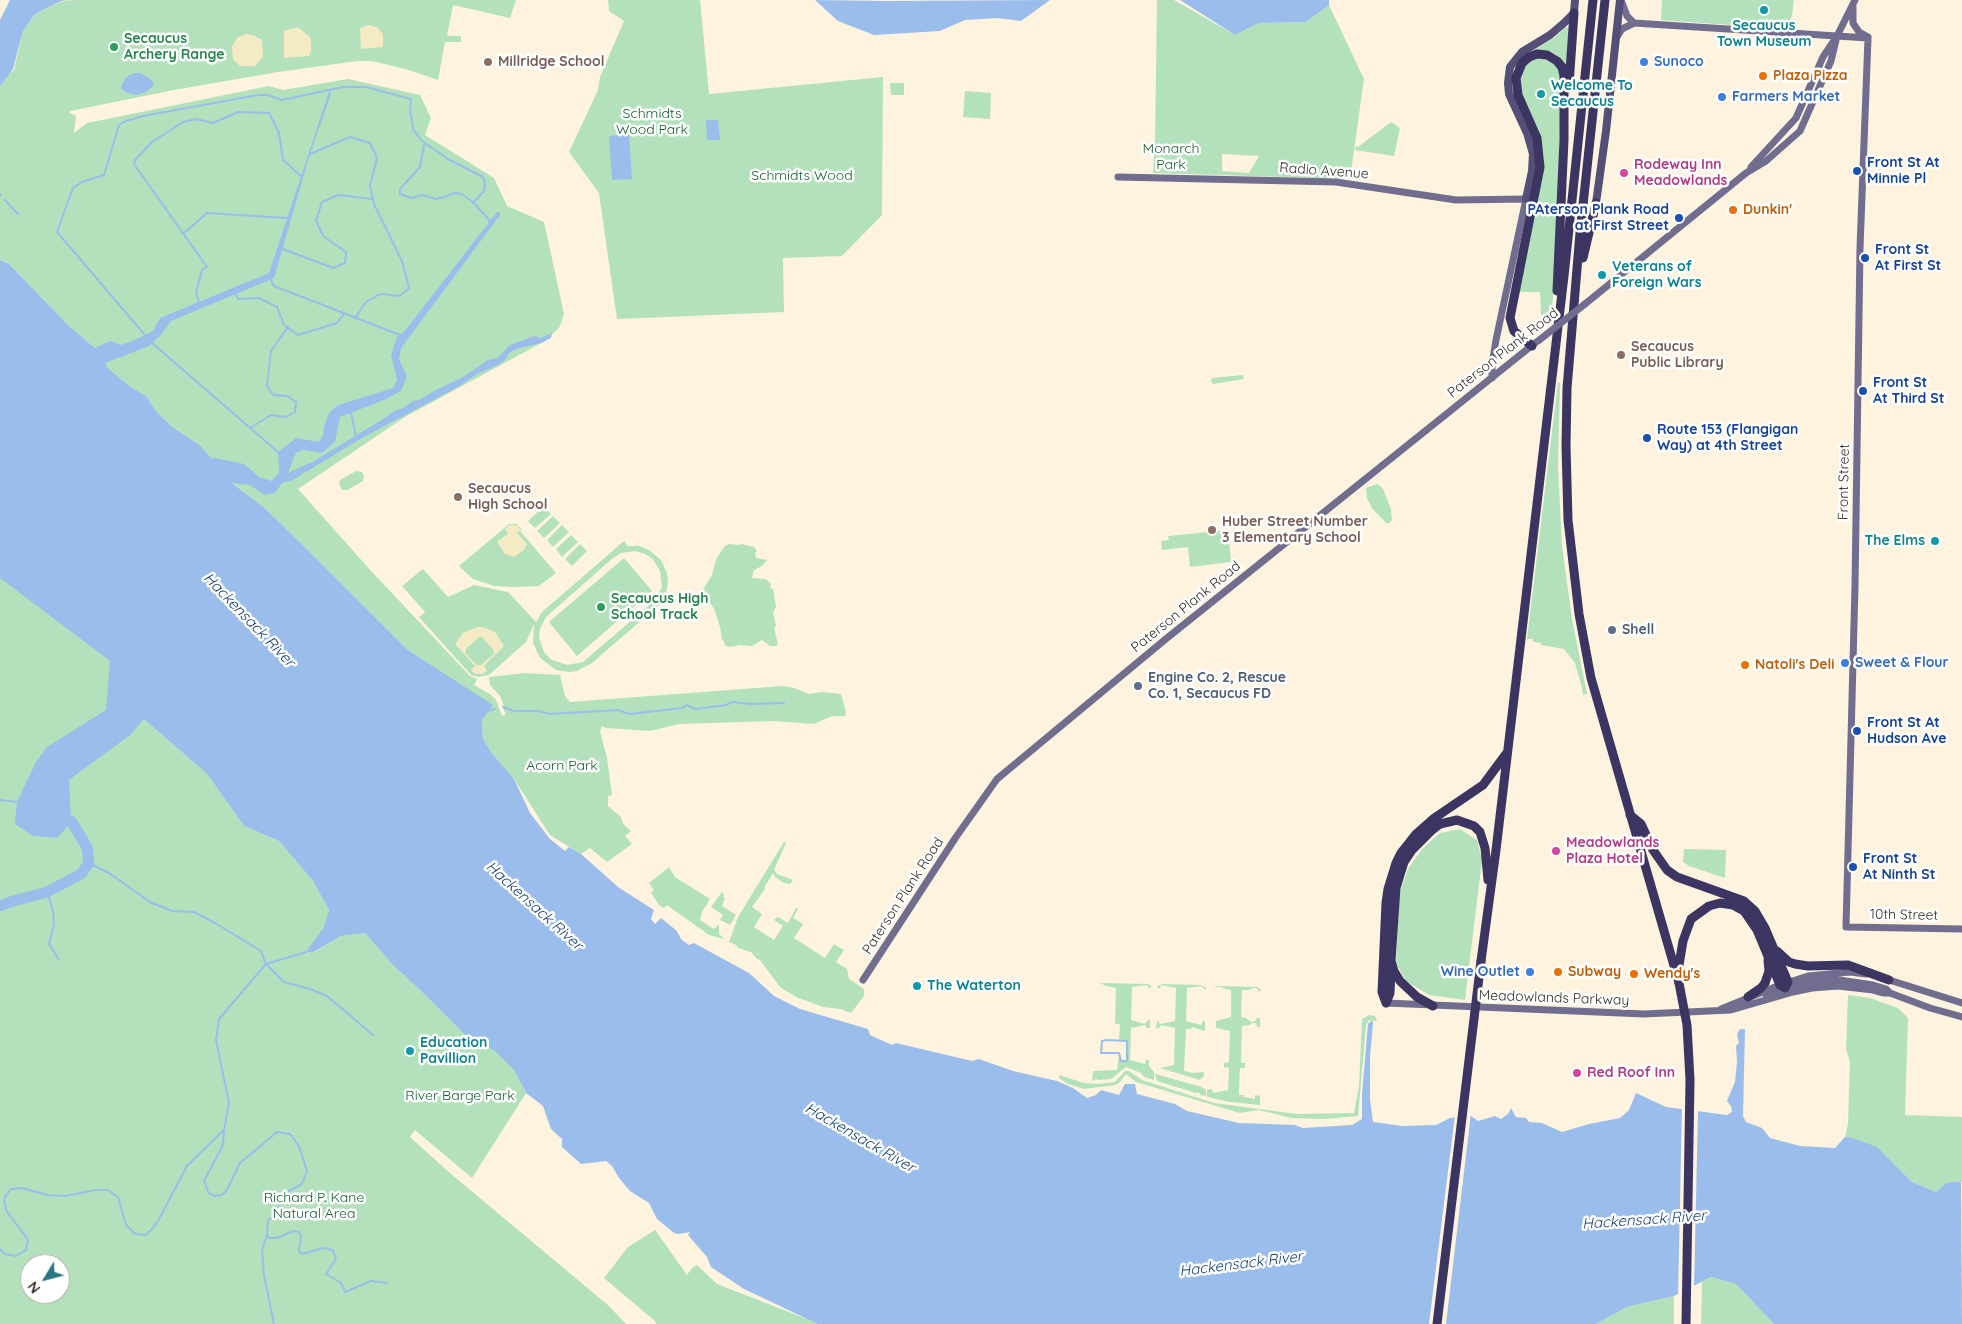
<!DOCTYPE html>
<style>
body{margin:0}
#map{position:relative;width:1962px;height:1324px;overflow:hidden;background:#fef3de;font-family:Quicksand,sans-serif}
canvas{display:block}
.north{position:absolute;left:20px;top:1254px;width:50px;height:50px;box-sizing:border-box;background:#fff;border:1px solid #adaca9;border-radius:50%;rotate:233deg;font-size:14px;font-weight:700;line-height:20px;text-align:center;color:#332f27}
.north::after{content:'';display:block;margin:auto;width:18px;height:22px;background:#2d7580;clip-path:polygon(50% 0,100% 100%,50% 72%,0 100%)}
</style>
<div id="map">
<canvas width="1962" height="1324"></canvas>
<div class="north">N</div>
</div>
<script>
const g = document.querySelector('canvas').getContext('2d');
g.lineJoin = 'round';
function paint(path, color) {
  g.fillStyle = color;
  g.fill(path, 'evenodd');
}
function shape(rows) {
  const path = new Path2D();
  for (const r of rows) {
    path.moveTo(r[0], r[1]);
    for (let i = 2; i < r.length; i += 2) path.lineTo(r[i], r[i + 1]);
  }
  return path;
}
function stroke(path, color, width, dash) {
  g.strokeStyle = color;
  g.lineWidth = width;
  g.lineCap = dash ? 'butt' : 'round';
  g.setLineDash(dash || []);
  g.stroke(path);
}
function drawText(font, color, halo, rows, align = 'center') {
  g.font = font + ' Quicksand,sans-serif';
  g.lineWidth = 5;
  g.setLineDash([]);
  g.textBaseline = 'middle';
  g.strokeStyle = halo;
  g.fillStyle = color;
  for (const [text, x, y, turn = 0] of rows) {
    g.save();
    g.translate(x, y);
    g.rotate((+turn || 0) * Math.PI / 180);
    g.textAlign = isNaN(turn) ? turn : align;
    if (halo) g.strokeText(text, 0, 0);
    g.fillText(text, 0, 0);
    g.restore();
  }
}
paint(shape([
 [72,0,516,0,510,18,453,5,447,36,461,36,461,42,445,42,438,80,409,70,372,61,357,61,278,72,174,90,70,111,70,113,76,116,74,133,87,123,269,86,283,90,348,79,420,95,431,118,425,135,494,178,507,206,544,222,564,314,559,328,545,341,405,417,298,489,372,572,470,676,477,679,474,685,490,694,496,700,502,716,506,714,504,711,503,703,500,696,490,685,489,677,525,673,560,675,565,696,570,702,783,686,794,688,809,694,822,692,841,694,846,712,845,716,832,716,814,724,774,721,679,724,650,731,606,728,602,726,600,731,607,758,612,795,608,796,608,806,621,817,623,824,631,831,625,836,632,844,607,862,590,848,581,854,550,835,514,779,491,752,483,739,482,720,492,705,408,650,266,509,231,482,201,446,171,426,156,411,146,396,128,385,108,368,95,348,68,325,9,264,0,260,0,86,8,74,14,70,23,31,35,14,60,2],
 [608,0,700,0,709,94,883,77,882,215,842,256,783,258,784,312,617,319,599,193,569,152,598,90,600,77,624,21,609,11],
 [1157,0,1174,0,1235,35,1259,23,1306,22,1329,5,1364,79,1350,179,1153,173,1155,146],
 [1222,154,1258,156,1259,156,1249,173,1222,171],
 [1662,0,1794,0,1792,16,1786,27,1773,28,1661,20],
 [1566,27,1568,28,1567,83,1563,62,1555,54,1544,51,1529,53,1554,38],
 [1543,58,1551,61,1558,67,1561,85,1557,251,1551,319,1548,322,1541,314,1540,292,1519,292,1535,216,1544,158,1538,129,1521,94,1520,82,1521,74,1525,65,1533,59],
 [890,83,904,83,904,95,891,95],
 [965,91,991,93,990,119,963,117],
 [1391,122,1400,128,1394,156,1355,150,1356,146,1358,147],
 [1243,375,1244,379,1213,384,1211,381,1212,378],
 [1558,382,1560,383,1558,468,1562,546,1572,619,1587,694,1583,695,1582,688,1575,663,1564,649,1541,645,1541,643,1533,642,1533,639,1527,639],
 [356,471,362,472,364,476,363,481,347,490,342,490,339,484,340,480],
 [1377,484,1379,485,1383,489,1391,509,1392,520,1389,523,1386,523,1372,508,1367,498,1366,488],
 [544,506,551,514,535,528,528,521],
 [553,516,560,523,544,538,537,531],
 [509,524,517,524,522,530,520,531,556,573,539,586,514,587,494,586,473,579,459,566],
 [562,525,569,532,553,547,547,540],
 [1228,530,1231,562,1190,567,1188,547,1162,550,1161,541,1169,540,1168,536],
 [571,535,578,542,562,557,556,549],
 [624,541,628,546,639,546,649,550,661,560,667,573,668,581,666,594,659,605,592,663,577,671,569,672,556,670,540,658,533,643,534,624,526,642,489,675,478,677,471,675,419,617,425,612,402,586,423,569,448,597,474,585,508,592,536,622,542,612],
 [635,551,645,554,653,559,660,571,662,587,654,601,583,662,567,665,550,659,544,652,539,638,540,629,546,617,613,558,621,553],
 [580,544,587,551,572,566,565,559],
 [729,544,738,545,741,544,754,547,757,551,755,553,756,558,767,560,762,566,754,570,752,578,766,579,771,584,770,588,773,589,776,607,773,612,776,626,774,628,778,644,776,646,770,646,762,640,752,646,740,645,730,647,726,646,722,639,720,627,714,609,706,596,701,593,712,575,716,559,725,546],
 [624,558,652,591,577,656,549,622],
 [0,577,110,661,144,719,207,774,244,826,279,841,313,881,329,909,325,927,307,952,315,952,341,936,365,933,392,964,425,995,467,1037,474,1043,477,1040,496,1052,514,1070,526,1093,472,1178,415,1130,410,1137,451,1174,609,1306,626,1324,0,1324],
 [30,1264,60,1264,60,1294,30,1294],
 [1460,829,1477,840,1482,860,1465,1000,1429,995,1406,981,1396,963,1400,892,1408,869,1422,849,1440,833],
 [784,842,786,843,774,870,777,874,793,880,790,884,784,883,775,877,773,873,764,888,765,889,752,907,762,914,754,927,774,940,783,926,774,920,776,918,778,917,788,923,796,908,798,909,793,918,803,924,794,938,825,958,834,944,844,950,836,962,847,969,849,979,864,989,864,996,851,1013,840,1009,823,1007,796,997,780,987,760,960,757,959,751,952,738,948,736,945,729,942,738,917],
 [1684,849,1726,850,1725,878,1689,866,1683,862],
 [669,867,675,877,710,899,702,912,700,920,714,929,719,924,719,934,725,939,709,935,667,905,664,908,659,905,651,893,654,890,649,883],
 [722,892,724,894,723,897,725,898,722,906,736,915,730,925,720,920,723,915,711,907],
 [1100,983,1148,984,1151,986,1151,988,1149,988,1147,985,1132,987,1131,1020,1145,1024,1148,1020,1150,1020,1150,1028,1147,1028,1145,1025,1131,1028,1130,1060,1145,1064,1146,1060,1149,1060,1149,1066,1154,1072,1154,1080,1144,1077,1141,1073,1126,1067,1111,1079,1098,1080,1096,1079,1092,1081,1093,1071,1117,1070,1119,1055,1121,1055,1121,1060,1127,1060,1127,1041,1119,1041,1120,1024,1115,1024,1116,988,1106,986],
 [1162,984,1201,985,1206,988,1206,990,1201,986,1187,988,1186,1021,1201,1025,1203,1021,1205,1021,1205,1031,1192,1027,1191,1029,1186,1029,1184,1071,1193,1073,1204,1072,1204,1076,1200,1080,1160,1068,1174,1065,1175,1028,1161,1025,1159,1028,1156,1028,1157,1020,1160,1024,1175,1021,1176,988,1161,985,1160,988,1157,988,1158,986],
 [1216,986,1258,987,1261,990,1259,992,1257,988,1253,988,1249,990,1242,990,1241,1017,1246,1018,1251,1022,1256,1021,1257,1018,1260,1018,1260,1027,1257,1027,1256,1023,1252,1023,1250,1025,1242,1026,1241,1063,1245,1063,1245,1068,1240,1068,1239,1089,1239,1095,1244,1095,1244,1097,1255,1099,1255,1095,1260,1096,1260,1105,1230,1102,1207,1097,1207,1090,1212,1089,1213,1093,1228,1090,1229,1068,1224,1067,1224,1063,1229,1062,1230,1031,1216,1028,1216,1021,1231,1017,1231,990,1225,989,1222,987,1214,987],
 [1848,995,1870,998,1898,1008,1908,1018,1905,1115,1962,1117,1962,1182,1961,1181,1946,1183,1936,1192,1912,1182,1876,1147,1845,1137,1848,1124,1850,1062,1846,1049],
 [1369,1015,1375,1016,1377,1021,1369,1020,1366,1025,1358,1116,1324,1119,1291,1118,1259,1110,1240,1113,1136,1082,1126,1074,1120,1082,1116,1085,1084,1089,1068,1084,1059,1078,1059,1075,1084,1083,1097,1084,1115,1082,1125,1071,1129,1071,1142,1080,1214,1103,1297,1114,1354,1113,1359,1086,1362,1019],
 [1155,1074,1202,1087,1206,1090,1206,1096,1200,1095,1199,1092,1196,1093,1157,1081],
 [655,1230,687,1275,692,1268,697,1265,717,1284,820,1324,656,1324,655,1321,604,1278,628,1247],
 [1711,1277,1736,1284,1774,1324,1701,1324,1702,1282],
 [1674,1296,1674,1324,1596,1324,1627,1307]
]), '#b3e1bc');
paint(shape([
 [368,25,377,27,383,34,383,47,361,49,360,28],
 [298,27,311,38,311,52,309,56,284,58,284,31],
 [246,34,253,35,262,40,263,57,255,66,240,66,233,59,232,47,234,43,237,38],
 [509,525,517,525,521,530,517,533,527,544,524,550,514,557,505,554,497,542,508,534,505,529],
 [477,627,483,627,495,632,504,646,484,666,487,670,483,674,475,674,471,670,475,666,455,644,463,633],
 [479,637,482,637,493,649,494,654,481,665,477,665,465,653,466,649]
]), '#f4ebc5');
paint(shape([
 [10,0,68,0,61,1,35,14,23,31,13,69,0,86,0,20],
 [815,0,886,1,1050,0,1021,21,998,18,965,20,940,31,874,35,838,21],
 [1180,0,1329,0,1329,5,1306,22,1259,23,1235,35],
 [135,73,140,73,149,78,154,83,153,86,146,92,137,95,128,93,123,90,121,88,123,82,129,75],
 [329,92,331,92,331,94,310,154,274,278,171,321,160,336,149,346,105,363,108,368,128,385,146,396,156,411,171,426,201,446,212,459,215,458,244,464,259,477,271,481,279,473,278,452,296,438,319,442,323,435,324,426,329,413,338,405,393,388,397,380,391,355,397,337,404,332,497,212,499,212,500,215,401,348,399,359,407,376,401,391,384,400,340,417,335,442,322,453,303,450,296,453,288,473,314,461,388,416,394,411,403,408,413,401,419,400,436,390,463,377,488,360,497,358,510,345,534,336,541,338,552,333,551,338,541,343,516,349,509,353,505,360,498,365,477,374,458,387,362,438,291,481,282,483,275,493,264,495,250,485,232,483,266,509,408,650,493,705,482,720,483,739,491,752,514,779,530,813,550,839,565,851,569,847,581,854,618,887,654,910,651,919,655,924,661,918,677,931,681,939,689,945,694,943,749,973,774,996,800,1009,868,1029,870,1035,892,1045,896,1043,972,1061,979,1059,1013,1071,1057,1081,1073,1088,1087,1098,1096,1095,1101,1090,1119,1095,1125,1084,1135,1084,1137,1094,1175,1104,1187,1111,1239,1123,1295,1125,1303,1128,1352,1125,1362,1119,1362,1095,1368,1024,1372,1020,1373,1023,1370,1056,1370,1099,1373,1122,1402,1126,1436,1125,1450,1118,1471,1116,1478,1121,1495,1116,1501,1119,1508,1114,1511,1108,1516,1117,1526,1118,1529,1122,1542,1123,1562,1132,1589,1124,1620,1118,1629,1110,1636,1093,1666,1107,1727,1115,1732,1112,1731,1106,1727,1101,1735,1082,1737,1062,1736,1046,1739,1043,1737,1034,1740,1029,1745,1029,1743,1116,1746,1122,1762,1128,1770,1138,1800,1146,1835,1148,1845,1137,1856,1139,1877,1147,1912,1182,1936,1192,1946,1183,1961,1181,1962,1324,1774,1324,1736,1284,1711,1277,1674,1296,1627,1307,1596,1324,818,1324,744,1289,711,1267,707,1257,688,1235,690,1232,679,1234,674,1233,657,1219,649,1203,630,1191,619,1178,612,1166,606,1161,581,1164,562,1147,562,1139,551,1129,543,1106,526,1093,514,1070,496,1052,477,1040,474,1043,467,1037,425,995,392,964,365,933,341,936,314,952,306,952,324,927,329,910,313,881,279,841,244,826,207,774,144,719,130,735,69,780,71,821,58,838,33,836,15,824,17,802,36,762,47,747,106,710,110,661,0,578,0,260,9,264,68,325,95,348,110,341,121,345,137,339,153,331,160,318,269,273],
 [706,120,718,120,720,140,707,140],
 [629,134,632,179,612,180,609,136]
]), '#9bbdec');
paint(shape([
 [1682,1107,1698,1110,1694,1289,1678,1296],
 [1471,1113,1446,1324,1429,1324,1455,1115]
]), '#fef3de');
stroke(shape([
 [424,145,420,167,400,189,400,194,411,198,423,195,435,199,445,197,454,193,462,194,474,203,490,221],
 [310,154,350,137,370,143,377,158,370,186,374,204,402,261,409,288,400,296,380,294,366,302,355,318],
 [0,194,1,195],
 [5,200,18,214],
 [183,234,207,213,287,218],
 [283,249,333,268,345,263,346,252,323,236,316,220,322,202,338,195,373,199],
 [271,280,274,286,400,335],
 [236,294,238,299,259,298,277,307,284,325,298,335,337,323,344,314],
 [199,302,196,293,202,270,207,267,134,164,135,160,152,142,183,122,196,119,213,123,238,112,269,113,279,133,283,160,301,176],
 [145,335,57,232,73,188,82,182,104,175,119,125,126,121,143,116,258,95,268,95,282,100,343,87,366,87,411,99,410,109,413,129,422,141,448,159,483,177,485,183,484,191,473,203],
 [152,343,278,452],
 [351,413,356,436],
 [250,428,271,415,286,417,295,412,296,402,287,396,273,395,267,386,271,351,288,327],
 [503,707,514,711,538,711,550,714,618,710,629,714,683,708,686,705,695,709,726,705,732,702,751,704,784,703],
 [487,711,495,709],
 [0,800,17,802],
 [89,863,109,873,150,902,172,911,194,912,215,923,261,951,266,964,284,982,310,989,327,996,373,1035],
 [47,892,53,911,54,925,49,944,59,960],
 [1107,1040,1127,1041,1127,1061,1121,1061,1119,1053,1101,1053,1102,1041,1107,1040],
 [224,1130,223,1145,204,1181,208,1192,214,1196,222,1195,227,1190,240,1163,277,1132,290,1134,299,1146,307,1171,302,1184,280,1196,280,1207,276,1215,268,1220,267,1235,262,1250,264,1275,274,1324],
 [267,1235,269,1238,277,1238,294,1231,299,1232,301,1236,299,1251,302,1254,323,1248,333,1250,336,1259,326,1274,341,1283,345,1292,371,1281,387,1283],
 [0,1249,5,1254,16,1256,26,1250,28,1240,6,1210,4,1198,11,1189,22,1188,47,1195,65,1196,96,1190,108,1190,118,1197,126,1225,135,1234,146,1235,152,1229,158,1221,187,1166,224,1130,229,1103,216,1040,219,1019,266,964,306,952]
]), '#9bbdec', 2);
stroke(shape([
 [0,906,10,902,47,892,81,874,89,863,87,847,71,821]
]), '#9bbdec', 11);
stroke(shape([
 [1621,0,1627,16,1634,23],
 [1853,7,1853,23,1859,32,1868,37],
 [1617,37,1622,29,1634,23,1868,38],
 [1868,38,1860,248,1855,586,1846,927,1962,929],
 [1751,167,1796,118,1823,57,1837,36,1855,0],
 [1118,177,1336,182,1456,200,1526,199,1496,340,1492,365,1492,378],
 [1585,304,1746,173,1766,161,1800,131,1831,61,1837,36],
 [1886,979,1962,1003],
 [863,980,956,837,997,779,1167,638,1535,343],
 [1766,995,1810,982,1839,980,1873,985,1886,989,1890,993],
 [1386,1003,1644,1014,1731,1010,1793,992,1812,988,1838,986,1873,990,1884,993,1890,993,1930,1008,1962,1017],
 [1721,1009,1780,985,1808,976,1850,972,1866,974]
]), '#716d8f', 7);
stroke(shape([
 [1526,199,1532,171,1533,154,1527,133,1509,94,1508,83,1510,67,1522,52,1550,35,1564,23,1574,13,1575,0],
 [1596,203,1606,131,1620,0]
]), '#544f77', 8);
stroke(shape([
 [1605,0,1580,233,1567,388,1566,446,1568,520,1579,614,1591,678,1679,983],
 [1569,85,1574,13],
 [1583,258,1596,203],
 [1532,346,1514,331,1510,318,1540,167,1537,138,1518,95,1516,78,1522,63,1529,57,1537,54,1547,55,1557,61,1562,67,1564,76,1564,140,1557,291],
 [1630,815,1641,824,1653,850,1667,870,1677,877,1744,901,1755,911,1765,928,1788,982,1785,988,1780,985,1757,930,1744,911,1733,905,1720,903,1709,906,1691,919,1683,941,1678,971],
 [1777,951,1789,962,1795,964,1808,966,1848,965,1889,980],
 [1481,961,1496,850,1564,276,1593,0],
 [1748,997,1761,988,1765,983,1769,971,1768,960],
 [1386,1003,1382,992,1386,903,1388,889,1396,863,1401,853,1416,834,1433,819,1483,785,1506,754],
 [1386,1003,1390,993,1391,967],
 [1433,1006,1417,997,1400,981,1394,971,1391,961,1396,888,1404,862,1412,850,1431,831,1440,824,1457,820,1474,826,1480,832,1485,848,1488,880]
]), '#3c3561', 9);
stroke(shape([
 [1538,341,1585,304]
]), '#716d8f', 7);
stroke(shape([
 [1679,983,1687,1025,1690,1080,1686,1324],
 [1437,1324,1481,961]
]), '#3c3561', 9);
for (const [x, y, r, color] of [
 [1764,10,5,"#0f9aa8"],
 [114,47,5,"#2e9e5b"],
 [488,62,5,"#8d6e63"],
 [1644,62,5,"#3f7fe0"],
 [1763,76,5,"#e8710a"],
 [1541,94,5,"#0f9aa8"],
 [1722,97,5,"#3f7fe0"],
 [1857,171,5,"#1a4fb4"],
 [1624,173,5,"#d1479c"],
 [1733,210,5,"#e8710a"],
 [1679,218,5,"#1a4fb4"],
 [1865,258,5,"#1a4fb4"],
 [1602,275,5,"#0f9aa8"],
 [1621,355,5,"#8d6e63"],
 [1863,391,5,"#1a4fb4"],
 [1647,438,5,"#1a4fb4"],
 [458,497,5,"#8d6e63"],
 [1212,530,5,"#8d6e63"],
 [1935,541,5,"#0f9aa8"],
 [601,607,5,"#2e9e5b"],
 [1612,630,5,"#5c6f8a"],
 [1845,663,5,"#3f7fe0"],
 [1745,665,5,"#e8710a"],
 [1138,686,5,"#5c6f8a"],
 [1857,731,5,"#1a4fb4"],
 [1556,851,5,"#d1479c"],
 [1853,867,5,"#1a4fb4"],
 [1530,972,5,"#3f7fe0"],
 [1558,972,5,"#e8710a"],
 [1634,974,5,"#e8710a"],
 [917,986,5,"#0f9aa8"],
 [410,1051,5,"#0f9aa8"],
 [1577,1073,5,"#d1479c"]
]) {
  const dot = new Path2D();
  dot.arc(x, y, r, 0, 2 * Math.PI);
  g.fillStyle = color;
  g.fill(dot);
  stroke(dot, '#fff', 2);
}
drawText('bold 14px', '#0d838f', '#fff', [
 ["Secaucus",1764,26,"center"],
 ["Town Museum",1764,42,"center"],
 ["Welcome To",1551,86],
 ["Secaucus",1551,102],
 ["Veterans of",1612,267],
 ["Foreign Wars",1612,283],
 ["The Elms",1925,541,"right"],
 ["The Waterton",927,986],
 ["Education",420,1043],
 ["Pavillion",420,1059]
], 'left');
drawText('bold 14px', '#27864d', '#fff', [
 ["Secaucus",124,39],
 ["Archery Range",124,55],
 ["Secaucus High",611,599],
 ["School Track",611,615]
], 'left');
drawText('bold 14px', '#785e54', '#fff', [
 ["Millridge School",498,62],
 ["Secaucus",1631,347],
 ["Public Library",1631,363],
 ["Secaucus",468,489],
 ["High School",468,505],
 ["Huber Street Number",1222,522],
 ["3 Elementary School",1222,538]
], 'left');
drawText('bold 14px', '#366cbe', '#fff', [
 ["Sunoco",1654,62],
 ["Farmers Market",1732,97],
 ["Sweet & Flour",1855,663],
 ["Wine Outlet",1520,972,"right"]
], 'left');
drawText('bold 14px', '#c56008', '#fff', [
 ["Plaza Pizza",1773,76],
 ["Dunkin'",1743,210],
 ["Natoli's Deli",1755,665],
 ["Subway",1568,972],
 ["Wendy's",1644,974]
], 'left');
drawText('14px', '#166130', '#fff', [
 ["Schmidts",652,114],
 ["Wood Park",652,130],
 ["Monarch",1171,149],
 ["Park",1171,165],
 ["Schmidts Wood",802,176],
 ["Acorn Park",562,766],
 ["River Barge Park",460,1096],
 ["Richard P. Kane",314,1198],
 ["Natural Area",314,1214]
]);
drawText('bold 14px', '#164399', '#fff', [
 ["Front St At",1867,163],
 ["Minnie Pl",1867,179],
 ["PAterson Plank Road",1669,210,"right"],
 ["at First Street",1669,226,"right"],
 ["Front St",1875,250],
 ["At First St",1875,266],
 ["Front St",1873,383],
 ["At Third St",1873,399],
 ["Route 153 (Flangigan",1657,430],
 ["Way) at 4th Street",1657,446],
 ["Front St At",1867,723],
 ["Hudson Ave",1867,739],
 ["Front St",1863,859],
 ["At Ninth St",1863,875]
], 'left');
drawText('bold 14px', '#b23c85', '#fff', [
 ["Rodeway Inn",1634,165],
 ["Meadowlands",1634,181],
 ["Meadowlands",1566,843],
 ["Plaza Hotel",1566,859],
 ["Red Roof Inn",1587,1073]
], 'left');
drawText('14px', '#332f27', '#fff', [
 ["Radio Avenue",1324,171,4],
 ["Paterson Plank Road",1503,353,-38],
 ["Front Street",1844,482,-89],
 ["Paterson Plank Road",1186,607,-39],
 ["Paterson Plank Road",903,896,-57],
 ["10th Street",1904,915,1],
 ["Meadowlands Parkway",1554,998,2]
]);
drawText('bold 14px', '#4e5e75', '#fff', [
 ["Shell",1622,630],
 ["Engine Co. 2, Rescue",1148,678],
 ["Co. 1, Secaucus FD",1148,694]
], 'left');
drawText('italic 15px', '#154178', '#fff', [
 ["Hackensack River",249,620,46],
 ["Hackensack River",534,906,42],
 ["Hackensack River",860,1138,30],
 ["Hackensack River",1644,1220,-4],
 ["Hackensack River",1241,1264,-7]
]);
</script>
